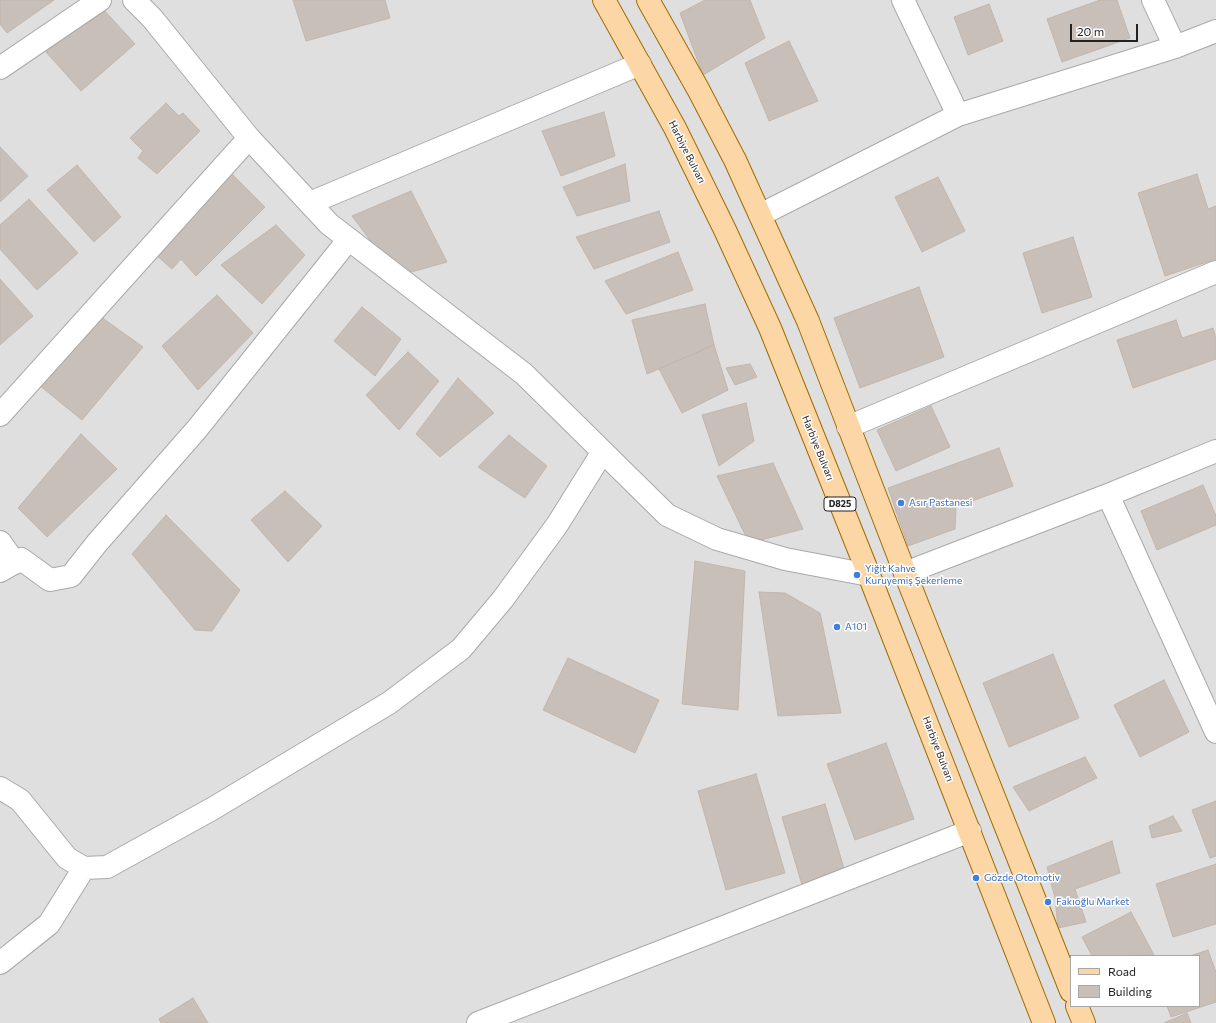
<!DOCTYPE html>
<meta charset="utf-8">
<style>
body{margin:0}
#map{position:relative;width:1216px;height:1023px;overflow:hidden;background:#f2efe9;font-family:Commissioner,sans-serif}
canvas{display:block}
.legend{position:absolute;left:1070px;top:955px;width:130px;height:52px;box-sizing:border-box;background:#fff;border:1px solid #a7a7a7;margin:0;padding:5px 7px;list-style:none;font-size:12px;color:#222}
.legend li{display:flex;align-items:center;gap:8px;height:20px}
.legend b{width:20px;border:1px solid #a7a7a7}
.scale{position:absolute;left:1070px;top:24px;width:68px;height:18px;box-sizing:border-box;border:2px solid #222;border-top:0;padding-left:5px;font-size:12px;line-height:14px;white-space:nowrap;color:#222;-webkit-text-stroke:3px #fff;paint-order:stroke}
</style>
<div id="map">
<canvas width="1216" height="1023"></canvas>
<ul class="legend">
<li><b style="height:5px;background:#fcd6a4"></b>Road</li>
<li><b style="height:11px;background:#c7bfb8"></b>Building</li>
</ul>
<div class="scale">20 m</div>
</div>
<script>
const g = document.querySelector('canvas').getContext('2d');
g.lineJoin = 'round';
function paint(path, color) {
  g.fillStyle = color;
  g.fill(path, 'evenodd');
}
function shape(rows) {
  const path = new Path2D();
  for (const r of rows) {
    path.moveTo(r[0], r[1]);
    for (let i = 2; i < r.length; i += 2) path.lineTo(r[i], r[i + 1]);
  }
  return path;
}
function stroke(path, color, width, dash) {
  g.strokeStyle = color;
  g.lineWidth = width;
  g.lineCap = dash ? 'butt' : 'round';
  g.setLineDash(dash || []);
  g.stroke(path);
}
function drawText(font, color, halo, rows, align = 'center') {
  g.font = font + ' Commissioner,sans-serif';
  g.lineWidth = 3;
  g.setLineDash([]);
  g.textBaseline = 'middle';
  g.strokeStyle = halo;
  g.fillStyle = color;
  for (const [text, x, y, turn = 0] of rows) {
    g.save();
    g.translate(x, y);
    g.rotate((+turn || 0) * Math.PI / 180);
    g.textAlign = isNaN(turn) ? turn : align;
    if (halo) g.strokeText(text, 0, 0);
    g.fillText(text, 0, 0);
    g.restore();
  }
}
paint(shape([
 [0,0,1216,0,1216,1023,0,1023],
 [1071,956,1199,956,1199,1006,1071,1006]
]), '#e0dfdf');
const building = shape([
 [0,0,54,0,7,33,0,24,0,0],
 [293,0,385,0,390,18,306,41,293,0],
 [705,0,750,0,765,38,703,75,680,13,705,0],
 [1100,0,1117,0,1130,38,1062,62,1047,19,1100,0],
 [989,4,1003,41,968,55,954,17,989,4],
 [102,8,135,44,81,91,46,52,102,8],
 [789,41,818,101,769,121,745,63,789,41],
 [166,103,179,116,183,113,200,131,157,174,138,158,143,151,130,138,166,103],
 [604,112,615,156,561,176,542,131,604,112],
 [0,147,28,176,0,202,0,147],
 [625,164,630,201,577,216,563,187,625,164],
 [77,165,121,217,94,242,47,190,77,165],
 [230,172,265,207,196,276,181,259,172,269,156,255,230,172],
 [1197,174,1208,209,1216,206,1216,259,1165,276,1138,193,1197,174],
 [938,177,965,231,922,252,895,197,938,177],
 [411,191,447,262,397,276,352,216,411,191],
 [29,199,78,253,37,290,0,249,0,225,29,199],
 [659,211,670,242,594,269,576,237,659,211],
 [276,225,305,255,262,304,221,265,276,225],
 [1073,237,1092,297,1042,313,1023,253,1073,237],
 [678,252,693,290,626,314,605,281,678,252],
 [0,279,33,316,0,345,0,279],
 [919,287,944,357,860,388,834,318,919,287],
 [217,295,253,333,198,390,162,346,217,295],
 [705,304,714,345,647,374,632,320,705,304],
 [362,307,401,339,375,376,334,341,362,307],
 [101,317,143,347,82,420,39,385,101,317],
 [1176,320,1182,338,1213,328,1216,338,1216,359,1133,388,1117,340,1176,320],
 [714,345,728,390,682,413,659,369,714,345],
 [408,352,439,381,399,430,366,395,408,352],
 [750,364,757,377,735,385,726,368,750,364],
 [458,378,494,413,440,457,416,434,458,378],
 [746,403,754,441,719,466,702,415,746,403],
 [931,406,950,447,896,471,877,430,931,406],
 [81,434,117,469,47,537,18,508,81,434],
 [509,435,547,466,525,498,478,467,509,435],
 [999,448,1013,486,956,507,955,529,908,546,888,488,999,448],
 [773,463,803,529,749,543,717,476,773,463],
 [1203,485,1216,516,1216,525,1157,550,1141,511,1203,485],
 [285,491,322,526,288,562,251,520,285,491],
 [166,515,240,590,212,631,195,630,132,554,166,515],
 [695,561,745,571,738,710,682,704,695,561],
 [759,592,785,593,820,613,841,713,778,716,759,592],
 [1053,654,1079,718,1009,747,983,683,1053,654],
 [568,658,659,700,635,753,543,710,568,658],
 [1164,680,1189,732,1140,757,1114,705,1164,680],
 [886,743,914,819,855,840,827,764,886,743],
 [1085,757,1097,778,1029,811,1013,787,1085,757],
 [756,774,785,873,726,890,698,791,756,774],
 [1216,801,1216,856,1210,858,1192,810,1216,801],
 [825,804,845,872,802,885,782,817,825,804],
 [1173,816,1182,831,1152,838,1149,826,1173,816],
 [1112,841,1120,873,1075,889,1086,922,1058,928,1055,898,1047,867,1112,841],
 [1216,864,1216,924,1173,937,1156,884,1216,864],
 [1131,912,1154,955,1092,956,1082,937,1131,912],
 [1208,950,1216,972,1216,1002,1171,1017,1167,1006,1199,1006,1199,956,1190,956,1208,950],
 [193,998,208,1023,161,1023,159,1019,193,998],
 [1187,1013,1191,1023,1164,1023,1187,1013]
]);
paint(building, '#c7bfb8');
stroke(building, '#c4b6ab', 1);
const minor = shape([
 [134,0,152,18,249,138,329,224,524,374,667,515,717,539,785,559,869,575],
 [903,0,958,115],
 [1153,0,1175,47],
 [0,68,100,0],
 [310,203,640,64],
 [760,215,958,115,1175,47,1216,31],
 [0,415,249,138],
 [848,427,1216,272],
 [1108,495,1216,732],
 [0,542,15,563],
 [0,571,21,559,50,580,71,576,97,543,197,429,349,239],
 [905,573,1108,495,1216,451],
 [0,788,20,800,67,858,84,868,107,867,212,809,389,703,461,649,503,599,557,525,602,453],
 [0,963,49,924,84,868],
 [478,1023,970,831]
]);
const primary = shape([
 [604,0,675,128,725,230,770,328,869,575,1044,1023],
 [648,0,698,89,735,160,808,321,905,573,1071,991],
 [1077,1006,1084,1023]
]);
stroke(minor, '#a9a9a9', 24);
stroke(primary, '#a06b00', 24);
stroke(minor, '#fff', 22);
stroke(primary, '#fcd6a4', 22);
for (const [x, y, r, color] of [
 [901,503,4,"#3f7fe0"],
 [857,575,4,"#3f7fe0"],
 [837,627,4,"#3f7fe0"],
 [976,878,4,"#3f7fe0"],
 [1048,902,4,"#3f7fe0"]
]) {
  const dot = new Path2D();
  dot.arc(x, y, r, 0, 2 * Math.PI);
  g.fillStyle = color;
  g.fill(dot);
  stroke(dot, '#fff', 1.5);
}
for (const [x, y, w] of [
 [840,504,32]
]) {
  const box = new Path2D();
  box.roundRect(x - w / 2, y - 7, w, 14, 3);
  g.fillStyle = '#fff';
  g.fill(box);
  stroke(box, '#222', 1);
}
drawText('bold 9px', '#222', null, [
 ["D825",840,504]
]);
drawText('10px', '#222', '#fff', [
 ["Harbiye Bulvarı",687,152,63],
 ["Harbiye Bulvarı",818,448,68],
 ["Harbiye Bulvarı",938,749,69]
]);
drawText('10px', '#366cbe', '#fff', [
 ["Asır Pastanesi",909,503],
 ["Yiğit Kahve",865,569],
 ["Kuruyemiş Şekerleme",865,581],
 ["A101",845,627],
 ["Gözde Otomotiv",984,878],
 ["Fakıoğlu Market",1056,902]
], 'left');
</script>
